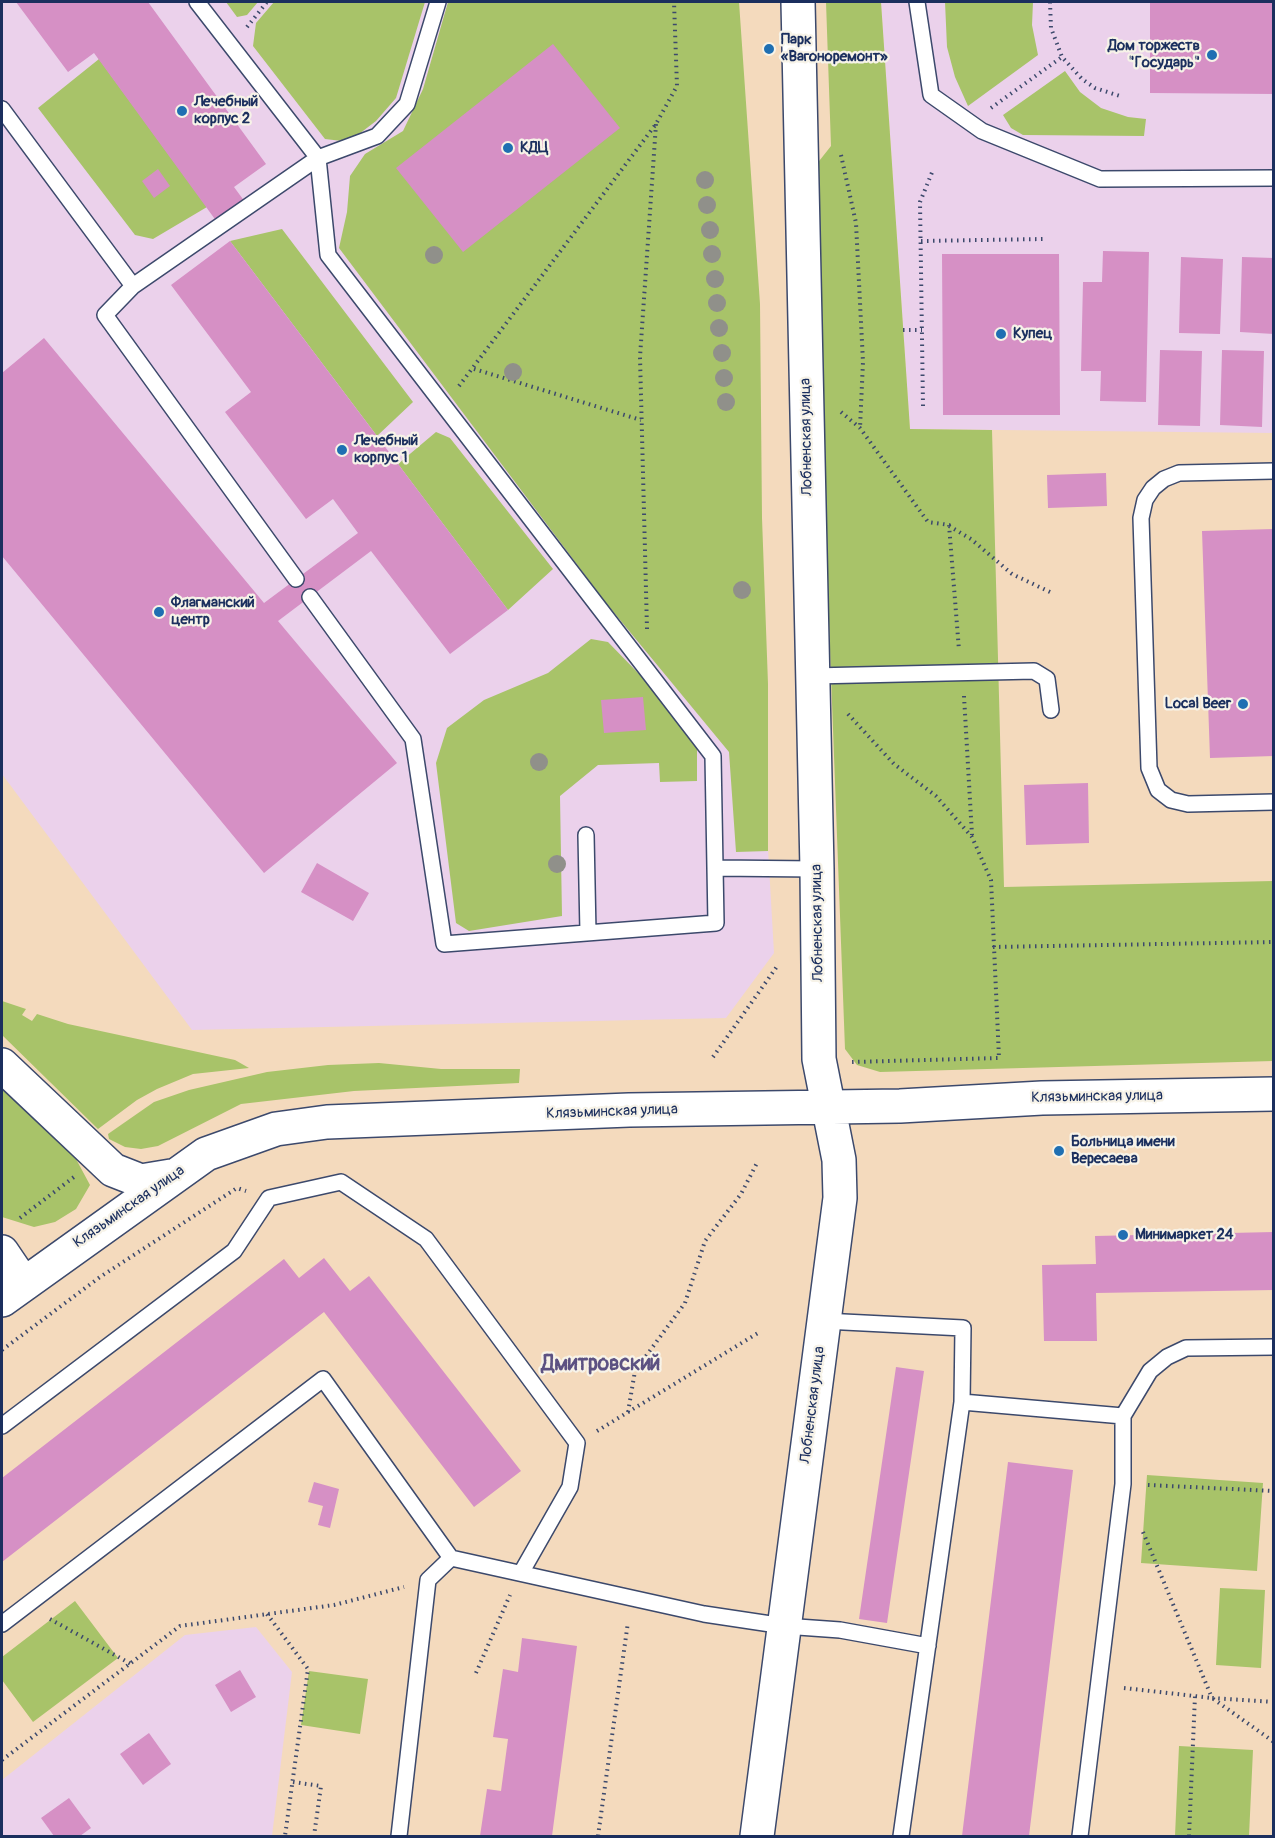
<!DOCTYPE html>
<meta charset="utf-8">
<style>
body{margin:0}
#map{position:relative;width:1275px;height:1838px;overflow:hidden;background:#f4dabd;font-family:Pangolin,sans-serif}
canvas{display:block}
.frame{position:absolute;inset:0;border:3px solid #1b2f5e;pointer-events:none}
</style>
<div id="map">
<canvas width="1275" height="1838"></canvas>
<div class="frame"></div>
</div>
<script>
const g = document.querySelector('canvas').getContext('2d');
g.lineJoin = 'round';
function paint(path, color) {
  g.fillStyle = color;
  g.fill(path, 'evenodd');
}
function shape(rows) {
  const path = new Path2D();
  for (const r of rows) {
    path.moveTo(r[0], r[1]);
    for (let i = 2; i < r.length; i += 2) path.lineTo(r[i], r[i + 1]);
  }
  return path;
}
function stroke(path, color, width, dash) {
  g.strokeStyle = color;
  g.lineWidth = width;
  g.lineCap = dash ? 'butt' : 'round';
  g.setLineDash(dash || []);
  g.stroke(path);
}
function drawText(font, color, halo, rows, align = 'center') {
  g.font = font + ' Pangolin,sans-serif';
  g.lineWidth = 4.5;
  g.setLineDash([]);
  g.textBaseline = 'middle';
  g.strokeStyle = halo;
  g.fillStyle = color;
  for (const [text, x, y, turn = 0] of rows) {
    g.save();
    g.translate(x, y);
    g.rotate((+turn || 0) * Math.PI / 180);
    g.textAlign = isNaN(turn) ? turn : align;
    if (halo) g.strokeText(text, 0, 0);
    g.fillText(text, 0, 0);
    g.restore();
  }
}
paint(shape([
 [2,2,712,2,736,291,774,953,726,1018,192,1030,2,774],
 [881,2,1273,2,1273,433,910,429],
 [256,1627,292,1672,272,1836,2,1836,2,1780,185,1635]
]), '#ebd1eb');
paint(shape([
 [226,2,258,2,247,15,237,17],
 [274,2,425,2,396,98,376,121,359,134,342,141,325,139,253,46,256,23],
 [448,2,739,2,760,304,762,518,768,684,768,851,736,852,729,752,606,603,339,248,347,212,350,176,365,154,403,131,423,89],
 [826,2,881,2,910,429,992,430,1004,887,1273,881,1273,1061,880,1072,857,1065,845,1049,812,170,831,146],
 [945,2,1033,2,1032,25,1038,55,968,106,955,77,947,47],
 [99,59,207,207,153,239,135,235,38,108],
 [1065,71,1080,92,1101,108,1128,117,1146,119,1144,136,1023,135,1011,128,1003,115],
 [282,229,413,402,377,436,230,241],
 [436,432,450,438,553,569,508,610,398,464],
 [591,639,608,642,641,676,697,748,697,781,660,782,659,763,598,765,560,796,562,916,469,931,456,923,436,763,447,728,484,700,548,673],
 [2,1001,26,1009,22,1015,32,1021,37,1014,68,1024,235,1060,249,1068,193,1074,157,1089,137,1100,98,1129,2,1035],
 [379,1063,441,1069,520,1069,519,1083,354,1091,241,1104,158,1146,141,1149,125,1147,109,1139,108,1134,154,1102,189,1090,267,1072,328,1065],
 [2,1086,76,1159,90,1185,76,1209,55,1222,34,1227,2,1217],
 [1147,1475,1263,1483,1257,1571,1141,1563],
 [1220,1588,1265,1590,1261,1668,1216,1665],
 [75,1601,118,1658,33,1722,2,1680,2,1657],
 [309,1671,368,1679,360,1734,301,1725],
 [1179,1746,1253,1750,1249,1836,1175,1836]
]), '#a8c369');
paint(shape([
 [16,2,148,2,266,164,234,187,245,202,217,222,94,53,68,72],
 [1150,2,1274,2,1274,94,1150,93],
 [553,44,620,128,463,252,396,168],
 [158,169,170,186,154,198,142,181],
 [230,241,508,610,450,654,371,551,278,621,397,763,264,873,2,556,2,373,44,338,264,603,358,533,333,499,306,519,225,412,251,392,171,285],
 [1103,251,1149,252,1146,402,1100,401,1101,371,1081,371,1083,282,1102,282],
 [942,254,1059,254,1060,415,943,415],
 [1181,257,1223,259,1220,334,1179,333],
 [1242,257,1274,258,1274,334,1240,332],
 [1160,350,1202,351,1200,426,1158,425],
 [1222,350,1264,351,1262,427,1220,425],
 [1106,473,1107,506,1048,508,1047,475],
 [1274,529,1274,756,1210,758,1202,531],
 [643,697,646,730,604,733,601,700],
 [1088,783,1089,843,1026,845,1024,785],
 [317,863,369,893,353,921,301,892],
 [1274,1232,1274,1290,1096,1293,1097,1341,1044,1341,1042,1265,1096,1264,1095,1236],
 [324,1258,350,1291,369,1276,521,1471,474,1507,324,1312,2,1562,2,1478,284,1259,299,1278],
 [896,1367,924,1371,887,1623,859,1619],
 [1008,1462,1073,1470,1029,1836,962,1836],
 [314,1482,339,1489,330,1528,318,1525,323,1506,308,1502],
 [522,1638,577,1646,552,1836,480,1836,487,1789,501,1791,508,1739,493,1737,503,1669,518,1672],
 [240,1670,256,1697,231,1712,215,1685],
 [149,1733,171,1764,143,1785,120,1754],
 [69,1798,91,1828,80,1836,54,1836,41,1818]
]), '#d690c5');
const lane = shape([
 [917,2,931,95,982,131,1100,179,1274,178],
 [2,109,133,286,318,158,197,2],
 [133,286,105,315,296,579],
 [1274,471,1179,473,1164,479,1153,488,1145,500,1141,518,1149,768,1158,790,1171,800,1188,804,1274,802],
 [310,597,413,739,444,944,716,923,713,756,328,255,318,158,377,136,407,104,438,2],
 [813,676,1034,671,1047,679,1051,710],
 [586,835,588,933],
 [715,868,817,869],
 [824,1321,963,1328,962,1402],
 [1123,1416,1150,1371,1167,1357,1186,1348,1274,1347],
 [2,1426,234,1251,269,1198,341,1182,426,1239,577,1443,570,1487,521,1573],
 [451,1558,704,1614,784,1626,840,1630,928,1646],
 [2,1624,323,1379,451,1558,428,1580,399,1836],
 [901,1836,962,1402,1123,1416,1123,1484,1080,1836]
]);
const secondary = shape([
 [2,1065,113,1170,141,1181,171,1176],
 [2,1252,23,1283],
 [2,1300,206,1154,276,1129,327,1122,629,1110,900,1106,1042,1098,1274,1094],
 [757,1836,840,1198,839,1160,819,1059,817,869,798,2]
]);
stroke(lane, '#3c496c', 18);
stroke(secondary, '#3c496c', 36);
stroke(shape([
 [1050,2,1051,28,1062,57,1082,79,1095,88,1123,97],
 [247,27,267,2],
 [991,108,1062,57],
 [841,155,856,223,863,362,860,428],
 [921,241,1044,239],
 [903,330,922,330],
 [474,369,641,420],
 [459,386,656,124,677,86,674,2],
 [923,406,920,202,933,170],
 [841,412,860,428,928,522,949,525,959,650],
 [949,526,971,539,1012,574,1050,592],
 [647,629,640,357,656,124],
 [964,696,972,835],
 [848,714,894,764,936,796,972,837,991,880,999,1058,852,1062],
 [993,947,1274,942],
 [713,1057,778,965],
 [20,1218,74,1177],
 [2,1350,100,1277,237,1188,246,1191],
 [628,1412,635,1371,685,1303,705,1241,741,1194,758,1161],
 [597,1431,758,1333],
 [1148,1485,1274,1491],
 [1143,1532,1212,1698,1274,1702],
 [267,1614,308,1669,285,1836],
 [50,1619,131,1664],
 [476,1673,510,1595],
 [1124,1688,1212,1698,1274,1742],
 [2,1760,180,1626,334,1605,404,1587],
 [293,1782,321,1786,314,1836],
 [598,1836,628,1622],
 [1189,1836,1195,1696]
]), '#3c496c', 4, [1.5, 4.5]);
stroke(lane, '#fff', 15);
stroke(secondary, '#fff', 33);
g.fillStyle = '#90908a';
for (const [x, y] of [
 [705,180],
 [707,205],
 [710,230],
 [712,254],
 [434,255],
 [715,279],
 [717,303],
 [719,328],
 [722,353],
 [513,372],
 [724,378],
 [726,402],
 [742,590],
 [539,762],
 [557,864]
]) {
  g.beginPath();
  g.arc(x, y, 9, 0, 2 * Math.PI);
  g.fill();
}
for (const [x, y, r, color] of [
 [769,49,6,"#1f6fb2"],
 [1212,55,6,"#1f6fb2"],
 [182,111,6,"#1f6fb2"],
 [508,148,6,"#1f6fb2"],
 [1001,334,6,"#1f6fb2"],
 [342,450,6,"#1f6fb2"],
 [159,612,6,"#1f6fb2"],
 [1243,704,6,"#1f6fb2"],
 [1059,1151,6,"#1f6fb2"],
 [1123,1235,6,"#1f6fb2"]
]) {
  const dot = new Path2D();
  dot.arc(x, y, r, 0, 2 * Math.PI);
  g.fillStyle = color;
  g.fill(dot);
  stroke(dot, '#f7f3e8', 2);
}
drawText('bold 15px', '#1b2f5e', '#f7f3e8', [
 ["Парк",781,40],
 ["«Вагоноремонт»",781,57],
 ["Дом торжеств",1200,46,"right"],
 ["\"Государь\"",1200,63,"right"],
 ["Лечебный",194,102],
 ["корпус 2",194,119],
 ["КДЦ",520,148],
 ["Купец",1013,334],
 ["Лечебный",354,441],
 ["корпус 1",354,458],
 ["Флагманский",171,603],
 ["центр",171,620],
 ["Local Beer",1231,704,"right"],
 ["Больница имени",1071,1142],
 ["Вересаева",1071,1159],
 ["Минимаркет 24",1135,1235]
], 'left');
drawText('15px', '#1b2f5e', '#f7f3e8', [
 ["Лобненская улица",807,437,-91],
 ["Лобненская улица",818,923,-91],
 ["Клязьминская улица",1097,1097,-1],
 ["Клязьминская улица",612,1112,-2],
 ["Клязьминская улица",129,1207,-35],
 ["Лобненская улица",813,1405,-83]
]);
drawText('bold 21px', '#5c5182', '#f7f3e8', [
 ["Дмитровский",601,1365]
]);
</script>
